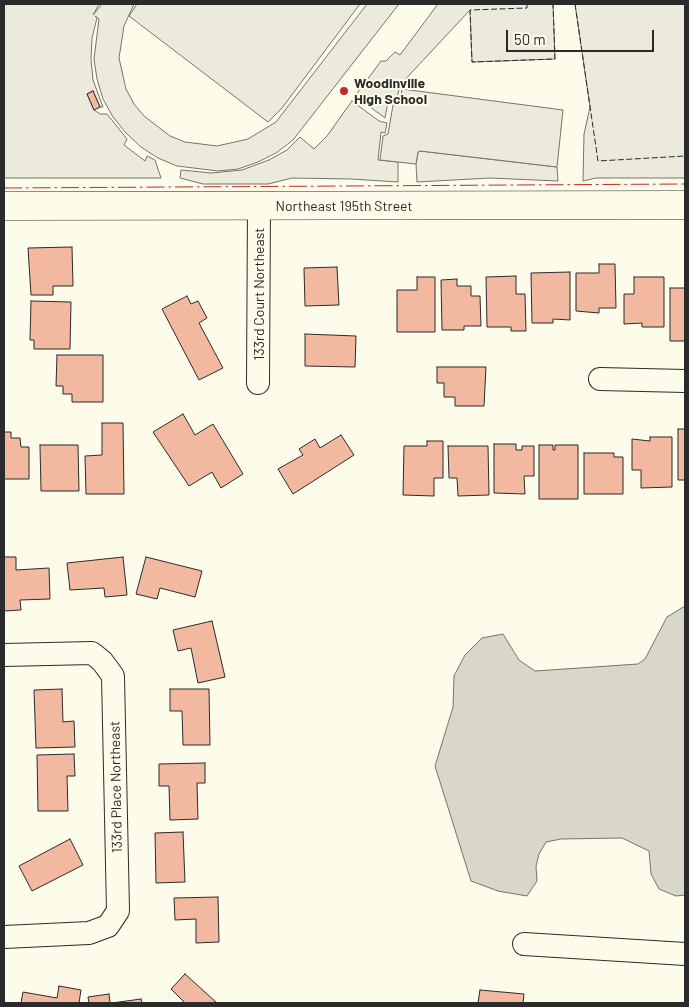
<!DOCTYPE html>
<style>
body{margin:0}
#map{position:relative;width:689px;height:1007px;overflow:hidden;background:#fdfbea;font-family:Barlow,sans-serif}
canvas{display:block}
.frame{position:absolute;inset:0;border:5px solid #2b2b2b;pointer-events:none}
.scale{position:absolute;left:506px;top:30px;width:148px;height:22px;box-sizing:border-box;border:2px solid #2b2b2b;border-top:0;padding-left:6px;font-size:15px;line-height:18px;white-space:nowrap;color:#2b2b2b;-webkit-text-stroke:4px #fdfbea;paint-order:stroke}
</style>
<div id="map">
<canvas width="689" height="1007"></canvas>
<div class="frame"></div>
<div class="scale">50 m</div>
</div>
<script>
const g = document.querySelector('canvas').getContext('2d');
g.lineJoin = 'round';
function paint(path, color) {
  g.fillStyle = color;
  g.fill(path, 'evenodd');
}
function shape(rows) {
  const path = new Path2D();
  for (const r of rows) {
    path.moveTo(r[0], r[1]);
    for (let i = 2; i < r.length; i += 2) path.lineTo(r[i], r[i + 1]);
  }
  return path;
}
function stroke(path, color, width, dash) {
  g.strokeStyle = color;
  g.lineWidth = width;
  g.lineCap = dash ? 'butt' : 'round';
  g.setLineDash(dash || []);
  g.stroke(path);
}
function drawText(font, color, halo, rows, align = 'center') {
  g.font = font + ' Barlow,sans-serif';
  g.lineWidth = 4;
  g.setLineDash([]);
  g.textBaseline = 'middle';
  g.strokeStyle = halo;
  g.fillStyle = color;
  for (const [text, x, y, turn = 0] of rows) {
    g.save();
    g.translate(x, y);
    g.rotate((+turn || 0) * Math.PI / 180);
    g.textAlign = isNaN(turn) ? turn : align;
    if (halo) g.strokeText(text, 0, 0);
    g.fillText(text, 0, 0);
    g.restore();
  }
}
const green = shape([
 [4,4,99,4,93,15,102,4,134,4,124,26,119,58,126,89,134,104,144,116,170,136,185,142,217,146,248,139,276,122,367,4,399,4,293,140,276,153,258,162,238,169,218,171,177,166,158,158,141,147,126,133,113,117,103,99,97,79,94,59,99,19,95,16,97,18,92,38,91,59,93,80,103,107,100,107,93,91,87,94,94,110,100,114,107,114,127,139,124,145,145,161,147,156,155,160,161,178,4,178,4,4],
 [137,4,360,4,282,108,268,122,129,16,137,4],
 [438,4,553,4,555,59,472,62,470,10,400,85,396,102,388,101,385,118,355,96,381,61,386,61,395,52,400,55,438,4],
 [575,4,685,4,685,178,596,178,583,181,584,134,590,107,575,4],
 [352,101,379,121,387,123,385,133,381,132,378,160,398,162,398,182,351,179,292,178,268,184,203,184,180,178,181,170,211,173,242,170,269,160,287,150,300,137,314,149,327,136,352,101],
 [420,151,557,167,558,181,490,178,417,182,416,164,418,152,420,151]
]);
paint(green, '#ecebdb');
stroke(green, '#74746e', 1);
const parking = shape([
 [402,89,563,110,557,167,420,151,418,152,416,164,380,160,383,136,388,134,393,105,400,103,402,89]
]);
paint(parking, '#eceadb');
stroke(parking, '#74746e', 1);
const water = shape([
 [685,606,685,895,676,896,659,889,651,874,649,851,622,838,561,839,546,842,539,854,536,866,537,881,527,896,498,891,471,881,435,766,453,707,454,676,465,655,482,638,503,634,519,660,535,671,638,664,645,659,667,617,685,606]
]);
paint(water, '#d8d7c9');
stroke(water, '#74746e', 1);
const building = shape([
 [93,91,100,107,94,110,87,94,93,91],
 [72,247,73,286,53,286,53,295,31,295,28,248,72,247],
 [599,264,615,264,616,308,599,308,599,313,576,311,576,273,599,273,599,264],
 [337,267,339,305,305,306,304,268,337,267],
 [570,272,570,320,553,319,553,323,532,323,531,273,570,272],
 [516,276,516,294,525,294,526,331,511,331,511,327,487,327,486,277,516,276],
 [417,277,435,277,435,332,397,332,397,290,417,290,417,277],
 [634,277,664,277,664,327,642,327,642,323,624,324,624,294,634,294,634,277],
 [457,279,457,286,471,286,471,296,480,296,481,326,464,326,464,330,442,330,441,280,457,279],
 [670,288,685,288,685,341,670,341,670,288],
 [187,296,191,304,198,301,207,318,199,323,223,368,199,380,162,309,187,296],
 [31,301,71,302,70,349,34,349,34,340,30,340,31,301],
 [305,334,356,336,355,367,305,366,305,334],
 [57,355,103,355,103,402,72,402,72,394,63,394,63,386,56,386,57,355],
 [437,367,486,367,484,406,455,406,455,397,444,397,444,383,437,383,437,367],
 [183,414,195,435,213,424,243,474,221,488,212,472,189,486,153,432,183,414],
 [102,423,123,423,124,494,86,494,85,456,102,455,102,423],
 [678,429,685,429,685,480,678,480,678,429],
 [4,432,11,432,11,438,20,438,21,447,29,447,29,479,4,479,4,432],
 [341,435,354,455,293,494,278,469,303,455,299,449,315,439,320,448,341,435],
 [650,437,672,437,672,487,641,488,641,470,632,470,632,439,650,441,650,437],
 [427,441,443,441,443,478,434,478,434,496,403,495,404,446,427,446,427,441],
 [494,444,516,444,516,450,522,450,522,446,534,446,534,476,524,476,525,494,494,493,494,444],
 [40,445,78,445,79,491,41,491,40,445],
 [539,445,553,445,553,450,555,450,555,445,578,445,578,499,539,499,539,445],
 [448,446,488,446,489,495,458,496,457,478,449,478,448,446],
 [584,453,614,453,614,457,623,457,623,494,584,494,584,453],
 [4,557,16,557,16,570,49,568,50,599,20,600,21,610,4,611,4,557],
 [123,557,127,595,105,597,104,588,70,590,67,563,123,557],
 [146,557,202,571,195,597,160,588,157,599,136,594,146,557],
 [212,621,225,677,198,683,191,648,178,651,173,630,212,621],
 [62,689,63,722,74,721,75,747,36,748,34,690,62,689],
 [170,689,209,689,210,745,183,745,182,711,170,711,170,689],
 [74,754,75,776,67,776,68,811,38,811,37,755,74,754],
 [205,763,205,783,197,783,198,819,170,820,169,786,159,786,159,764,205,763],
 [183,832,185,882,156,883,155,833,183,832],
 [70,839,83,865,32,891,19,866,70,839],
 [218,897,219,942,196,943,196,919,175,920,174,898,218,897],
 [185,974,217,1003,185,1003,171,989,185,974],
 [59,986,81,990,79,1003,21,1003,23,992,57,998,59,986],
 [480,990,524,994,523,1003,478,1003,480,990],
 [109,994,110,1003,89,1003,88,997,109,994],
 [141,999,142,1003,112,1003,141,999]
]);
paint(building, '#f2b8a0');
stroke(building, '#2b2b2b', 1);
const minor = shape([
 [600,379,685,381],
 [258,383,259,206],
 [4,655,92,653,102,661,113,676,118,911,108,926,89,933,4,937],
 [524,944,685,954]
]);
const major = shape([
 [4,206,685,205]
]);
stroke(minor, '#2b2b2b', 24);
stroke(major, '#2b2b2b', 29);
stroke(minor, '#fdfbea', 22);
stroke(major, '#fdfbea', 28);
stroke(shape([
 [527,4,527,8,470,10,472,62,555,59,553,4],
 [575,4,598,161,685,156]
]), '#2b2b2b', 1, [6, 2.5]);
stroke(shape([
 [4,188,685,184]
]), '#c62828', 1, [18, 4, 2.5, 4]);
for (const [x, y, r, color] of [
 [344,91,5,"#c62828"]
]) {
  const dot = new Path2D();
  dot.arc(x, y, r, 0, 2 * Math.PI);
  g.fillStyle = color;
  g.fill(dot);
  stroke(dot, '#fdfbea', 2);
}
drawText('bold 14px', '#2b2b2b', '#fdfbea', [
 ["Woodinville",354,83],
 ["High School",354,99]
], 'left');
drawText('14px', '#2b2b2b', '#fdfbea', [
 ["Northeast 195th Street",344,206],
 ["133rd Court Northeast",259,294,-90],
 ["133rd Place Northeast",116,787,-91]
]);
</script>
